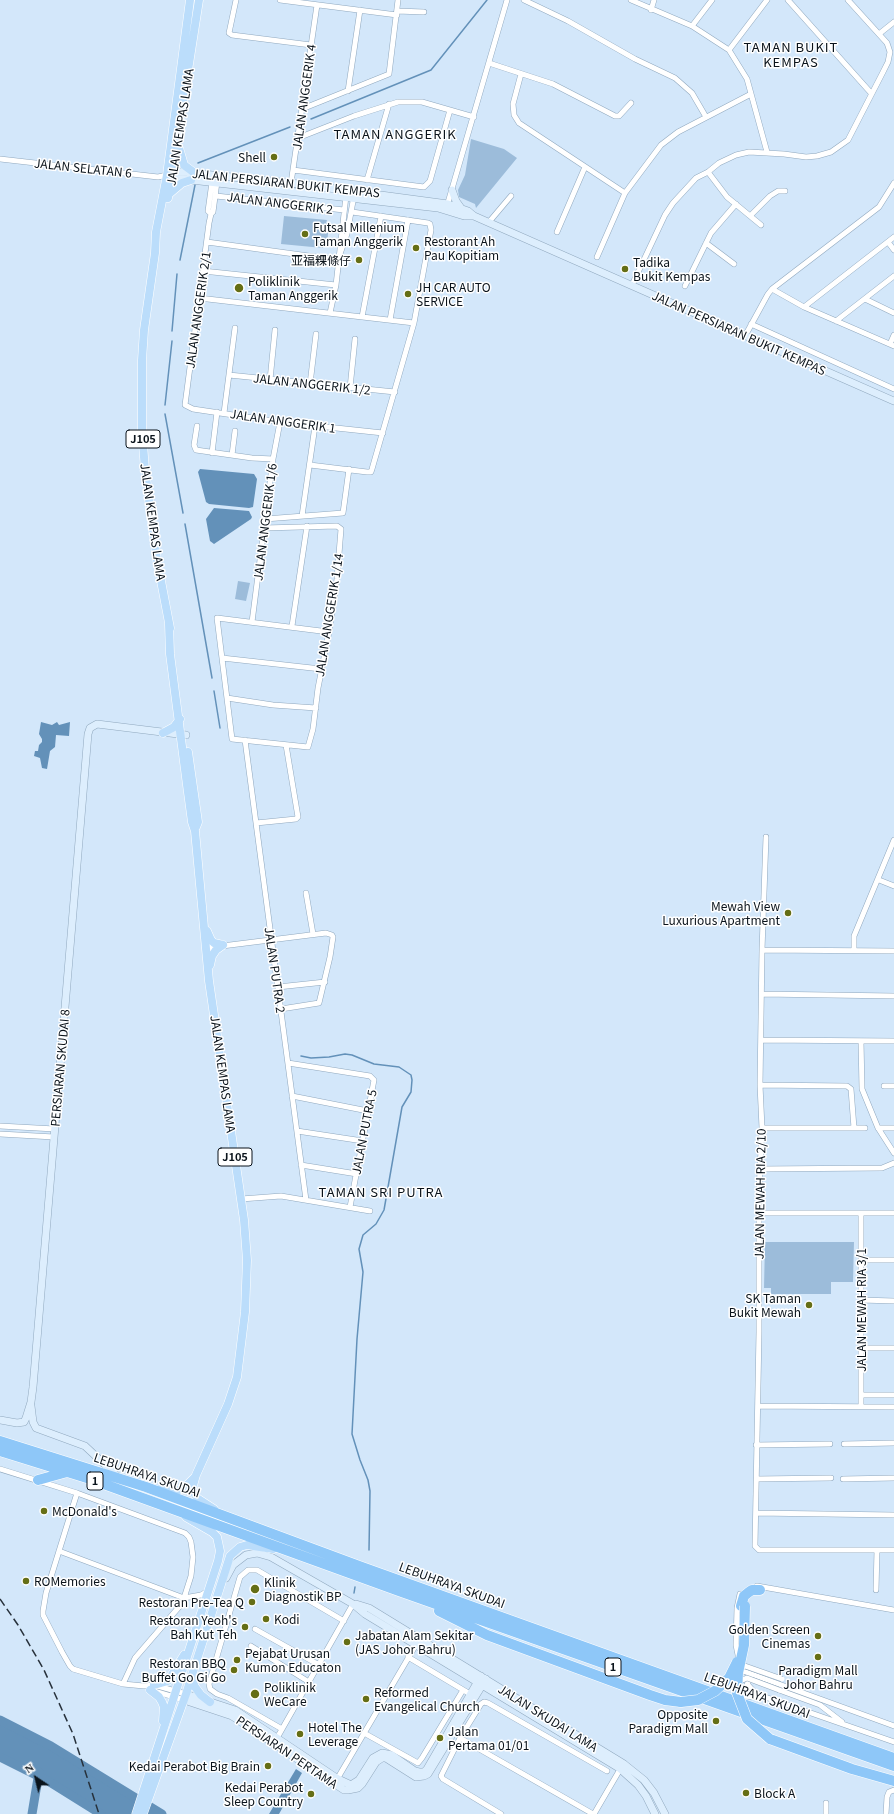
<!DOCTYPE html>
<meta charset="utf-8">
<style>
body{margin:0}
#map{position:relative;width:894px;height:1814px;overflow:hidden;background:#d3e7fa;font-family:Georgia,serif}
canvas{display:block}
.north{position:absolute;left:16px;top:1758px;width:40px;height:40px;-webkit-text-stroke:3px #fff;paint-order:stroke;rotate:325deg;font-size:11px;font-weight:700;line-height:16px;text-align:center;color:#0a131b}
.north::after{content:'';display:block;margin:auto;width:14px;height:18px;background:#0a131b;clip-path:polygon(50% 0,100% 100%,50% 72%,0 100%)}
</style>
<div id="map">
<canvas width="894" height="1814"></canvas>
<div class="north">N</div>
</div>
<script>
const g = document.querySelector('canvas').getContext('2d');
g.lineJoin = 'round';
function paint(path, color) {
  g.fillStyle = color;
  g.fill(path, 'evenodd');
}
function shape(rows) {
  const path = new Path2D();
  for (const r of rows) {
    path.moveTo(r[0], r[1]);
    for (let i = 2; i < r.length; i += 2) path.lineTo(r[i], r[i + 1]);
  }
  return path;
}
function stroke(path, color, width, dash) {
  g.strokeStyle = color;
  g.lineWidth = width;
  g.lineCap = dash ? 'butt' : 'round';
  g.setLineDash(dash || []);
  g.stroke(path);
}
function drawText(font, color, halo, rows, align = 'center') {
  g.font = font + ' Georgia,"Noto Sans SC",serif';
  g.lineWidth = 3;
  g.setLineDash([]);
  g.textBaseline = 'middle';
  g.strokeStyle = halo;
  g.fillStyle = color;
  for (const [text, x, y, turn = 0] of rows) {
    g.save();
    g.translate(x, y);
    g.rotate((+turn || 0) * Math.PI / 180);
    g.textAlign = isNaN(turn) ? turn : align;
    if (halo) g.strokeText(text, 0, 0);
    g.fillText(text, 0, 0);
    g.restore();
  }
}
paint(shape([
 [471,139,504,149,517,158,476,208,475,204,459,197,458,190,465,175],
 [284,216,327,220,326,223,329,223,327,244,324,244,323,248,281,244],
 [238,581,250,583,246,601,235,599],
 [765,1242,854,1242,853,1282,831,1282,831,1294,771,1294,771,1288,764,1288]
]), '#9cbcda');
paint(shape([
 [200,469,254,474,257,479,253,507,249,508,209,504,206,502,198,472],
 [214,508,249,511,252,517,251,519,214,544,210,541,206,519],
 [41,722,52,725,57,722,59,725,70,722,69,736,56,735,55,747,50,751,47,769,42,768,40,758,34,756,35,751,38,751,39,745,42,742,42,739,39,734],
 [0,1720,51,1746,162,1814,101,1814,48,1782,0,1757],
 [296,1769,302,1773,279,1814,269,1814]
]), '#6391b9');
stroke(shape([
 [311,119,431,70,487,0],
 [198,163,290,127],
 [180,260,195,185],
 [172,331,177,274],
 [165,405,172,341],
 [165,414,183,513],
 [185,524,212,678],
 [214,691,220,728],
 [301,1056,311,1058,329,1057,345,1054,352,1055,374,1064,399,1067,411,1075,412,1080,411,1092,402,1107,384,1210,376,1224,363,1235,359,1249,363,1272,357,1339,352,1434,360,1460,368,1480,370,1491,369,1550],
 [354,1593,355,1587]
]), '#6391b9', 1.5);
stroke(shape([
 [0,1720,51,1746,162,1814],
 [0,1757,48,1781,101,1814],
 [32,1814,39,1772]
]), '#6391b9', 9);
const street = shape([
 [236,0,229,33,232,35,311,45],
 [280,0,397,15],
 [524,0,568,21,635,59,675,78,692,93,706,117],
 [631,0,692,26,729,50,747,79,767,152],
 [788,0,871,93],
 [651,10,654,0],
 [397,11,424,12],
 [692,26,712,0],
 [879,34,894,22],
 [729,50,767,0],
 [489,63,553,84,615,116,619,116,631,103],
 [521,74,513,104,514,115,519,123,625,193],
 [348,91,360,10],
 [302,109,389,74,398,0],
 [298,138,354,116,398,102,422,102,474,117],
 [0,159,158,177,167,175],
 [293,170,424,187,430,181,450,110],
 [708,172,727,197,761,225],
 [367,180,389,104],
 [217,182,213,212,211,214,209,223,185,405,193,409,280,422,383,433],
 [290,190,317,5],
 [216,196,344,210],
 [447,206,507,0],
 [211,214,208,211,212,182],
 [750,216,770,196,778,191,785,191],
 [489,222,511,196],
 [557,232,585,167],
 [207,242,338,260],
 [888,242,894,250],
 [706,243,734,264],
 [340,254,347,234,354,196],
 [597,257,625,193,661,145,678,132,751,94],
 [203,271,336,285],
 [632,285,665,215,673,203,696,178,708,172,719,163,736,155,749,152,784,154,806,157,817,156,831,152,848,140,883,72,888,62,890,52,887,43,848,0],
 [685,286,711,233,736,204],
 [772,289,804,307,894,346],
 [199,298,414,323],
 [865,299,894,313],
 [804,307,894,237],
 [330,313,336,285,346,196],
 [362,317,381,216],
 [390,320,408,220],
 [836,321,894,276],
 [751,324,894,389],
 [745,336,768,294,772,289,879,207,894,183],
 [890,344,894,335],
 [229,375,395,392],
 [270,380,275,330],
 [310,384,316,334],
 [350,388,355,339],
 [224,413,235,328],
 [197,426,194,445,196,450,252,458,273,459],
 [212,453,217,412],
 [232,455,235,431],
 [310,465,367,472,371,472,372,469,414,323,431,230,430,224,428,223,352,212],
 [302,516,315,426],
 [265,519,343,513,349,469],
 [264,528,337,526,341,529,337,579,329,632,318,688,313,729,308,747,232,739,217,618,329,632],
 [252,622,273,459,280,422],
 [292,626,307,526],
 [222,658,321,669],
 [227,698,273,705,316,708],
 [245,740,306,1200],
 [256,823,296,819,298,817,286,745],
 [766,837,762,950,760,1085,762,1128,759,1191,759,1332,755,1546,759,1550,894,1550],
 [879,880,894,886],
 [306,893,313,934],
 [206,948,326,933,332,935,333,937,330,957,319,1003,281,1009],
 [762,950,894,951],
 [854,950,854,936,894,840],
 [278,987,325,982],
 [762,994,894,996],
 [761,1040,894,1041],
 [861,1041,862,1089,878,1128,894,1153],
 [288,1063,370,1076,374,1080,350,1207],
 [760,1085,847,1086,851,1089,854,1128],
 [884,1086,894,1086],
 [292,1096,368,1111],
 [0,1126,55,1129],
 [762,1128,865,1128],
 [878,1128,894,1128],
 [297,1131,363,1141],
 [0,1134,54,1137],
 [301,1165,357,1174],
 [760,1169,882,1168,894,1163],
 [241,1199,281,1196,370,1211],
 [759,1213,894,1213],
 [861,1260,894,1260],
 [861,1300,894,1301],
 [861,1348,894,1348],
 [861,1395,894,1395],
 [758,1406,894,1407],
 [861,1406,861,1213],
 [844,1444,894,1443],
 [756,1445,830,1444],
 [0,1469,77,1493,185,1533,189,1537,191,1542,193,1557,191,1576,184,1598,179,1607,135,1658,123,1684],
 [756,1479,831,1478],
 [843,1479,894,1478],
 [77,1493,46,1593,43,1611,43,1615,62,1652,70,1666,73,1669,123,1684,144,1686,154,1685,186,1694],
 [756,1513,894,1515],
 [59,1551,184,1598,201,1595,208,1591],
 [757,1586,894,1610],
 [876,1590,877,1550],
 [740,1594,737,1608,736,1645,740,1665,743,1671,894,1726],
 [255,1629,319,1665],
 [251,1646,309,1682],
 [408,1657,470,1694],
 [748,1685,754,1692,765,1697,894,1742],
 [779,1690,820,1705,842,1722],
 [154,1691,184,1700],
 [739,1696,763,1697],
 [739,1696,744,1692,751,1675],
 [282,1729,228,1698,217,1694,210,1689,209,1684,240,1577,248,1570,257,1570,344,1621],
 [364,1733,418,1763,422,1758,463,1690],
 [277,1738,353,1604],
 [460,1738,593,1814],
 [336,1781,417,1643],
 [501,1814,443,1779,441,1776,460,1738,481,1704,484,1702,488,1703,607,1771],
 [594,1814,622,1766],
 [826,1814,826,1803],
 [886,1814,887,1797,889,1792,894,1790]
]);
const secondary = shape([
 [169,174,173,171,291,183,448,204,468,211,474,216,894,401],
 [168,175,172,178,191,180,438,208,464,216,474,216],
 [452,190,456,201,461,208],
 [31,1406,33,1422,36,1428,85,1446,117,1476],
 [0,1420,17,1423,24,1422,26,1418,31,1402,33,1387,88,734,90,728,97,724,186,735],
 [226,1578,233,1565,246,1555,257,1553,271,1557,353,1604,365,1614,619,1768,638,1785,646,1796,655,1814],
 [356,1604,369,1608,624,1764,644,1780,654,1793,665,1814],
 [186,1694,235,1710,338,1779,351,1785,359,1780,373,1758,382,1753,392,1755,415,1771,419,1772,424,1772,427,1769,481,1676],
 [184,1700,232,1716,344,1790,348,1790,358,1788,362,1784,376,1762,382,1758,386,1758,416,1777,424,1776,428,1774,486,1679]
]);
const primary = shape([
 [179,148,184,165,196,174],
 [169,194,182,183,191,180],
 [168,198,199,0],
 [169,624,170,654,187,785,192,822,195,831,209,981,244,1220,247,1260,245,1312,237,1377,228,1404,196,1475,192,1489,197,1498,214,1509],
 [170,628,157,560,145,470,142,431,142,360,144,330,155,253,156,232,167,175,190,0],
 [163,733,174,727,180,719],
 [188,752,198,822,196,827],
 [207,931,211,940,214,943,223,945],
 [210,965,212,956,216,950,223,945],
 [160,1489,174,1491,179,1490,188,1484,194,1478],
 [192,1675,193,1682,195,1687,201,1695,210,1702],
 [154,1685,168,1681,184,1655],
 [150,1690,159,1697,162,1702,164,1707,163,1721],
 [136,1814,218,1561,220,1551,217,1537,212,1532,186,1517],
 [143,1814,186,1694,230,1556,240,1547,247,1545,273,1549]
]);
const highway = shape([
 [0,1441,146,1487,359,1566,894,1758],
 [0,1451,90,1479,399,1591,894,1766],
 [38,1480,67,1472],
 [741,1606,744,1596,749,1592,752,1590,760,1590],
 [439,1611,487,1635,650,1695,665,1700,681,1702],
 [770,1739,852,1769,894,1781]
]);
stroke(street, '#90a8be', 6);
stroke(secondary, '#90a8be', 8);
stroke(primary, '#fff', 9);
stroke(highway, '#fff', 11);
stroke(street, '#fff', 5);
stroke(secondary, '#ddeefd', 7);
stroke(primary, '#bbddfb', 8);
stroke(highway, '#8ec7f8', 10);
stroke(shape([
 [0,1599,18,1625,44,1670,73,1734,99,1814]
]), '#27313b', 1.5, [8, 4]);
const streetBridge = shape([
 [739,1668,745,1666,782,1679],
 [738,1682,747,1678,779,1690]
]);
const highwayBridge = shape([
 [745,1606,744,1645,738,1673,737,1693,747,1719,770,1739],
 [681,1702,698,1700,715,1691,729,1678,737,1662]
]);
stroke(streetBridge, '#90a8be', 6, []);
stroke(highwayBridge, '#fff', 11, []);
stroke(streetBridge, '#fff', 5);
stroke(highwayBridge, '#8ec7f8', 10);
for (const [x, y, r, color] of [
 [274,157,4,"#656e15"],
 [305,234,4,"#656e15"],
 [416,248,4,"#656e15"],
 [359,260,4,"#656e15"],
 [625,269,4,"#656e15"],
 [239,288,5,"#656e15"],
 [408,294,4,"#656e15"],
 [788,913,4,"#656e15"],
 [809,1305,4,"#656e15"],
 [44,1511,4,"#656e15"],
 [26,1581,4,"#656e15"],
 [255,1589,5,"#656e15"],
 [252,1602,4,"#656e15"],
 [266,1619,4,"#656e15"],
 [245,1627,4,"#656e15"],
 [818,1636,4,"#656e15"],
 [347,1642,4,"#656e15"],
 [818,1657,4,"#656e15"],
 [237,1660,4,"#656e15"],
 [234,1670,4,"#656e15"],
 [255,1694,5,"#656e15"],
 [366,1699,4,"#656e15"],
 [716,1721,4,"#656e15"],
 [300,1734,4,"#656e15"],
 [440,1738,4,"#656e15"],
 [268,1766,4,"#656e15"],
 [746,1793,4,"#656e15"],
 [311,1794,4,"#656e15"]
]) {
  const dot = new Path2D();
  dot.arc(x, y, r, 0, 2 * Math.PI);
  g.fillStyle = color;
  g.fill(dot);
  stroke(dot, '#fff', 1.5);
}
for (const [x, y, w] of [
 [143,439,34],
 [235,1157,34],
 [95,1481,16],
 [613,1667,16]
]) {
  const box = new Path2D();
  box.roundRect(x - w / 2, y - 9, w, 18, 3);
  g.fillStyle = '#fff';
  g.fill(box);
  stroke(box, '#0a131b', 1);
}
drawText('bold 11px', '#0a131b', null, [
 ["J105",143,439],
 ["J105",235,1157],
 ["1",95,1481],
 ["1",613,1667]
]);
drawText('12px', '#0a131b', '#fff', [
 ["JALAN ANGGERIK 4",304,97,-82],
 ["JALAN KEMPAS LAMA",180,127,-81],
 ["JALAN SELATAN 6",83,168,6],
 ["JALAN PERSIARAN BUKIT KEMPAS",286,183,6],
 ["JALAN ANGGERIK 2",280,203,7],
 ["JALAN ANGGERIK 2/1",198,310,-82],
 ["JALAN PERSIARAN BUKIT KEMPAS",739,333,24],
 ["JALAN ANGGERIK 1/2",312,384,6],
 ["JALAN ANGGERIK 1",283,421,8],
 ["JALAN KEMPAS LAMA",153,522,82],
 ["JALAN ANGGERIK 1/6",265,522,-83],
 ["JALAN ANGGERIK 1/14",329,615,-81],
 ["JALAN PUTRA 2",275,970,82],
 ["PERSIARAN SKUDAI 8",60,1068,-85],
 ["JALAN KEMPAS LAMA",223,1074,82],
 ["JALAN PUTRA 5",364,1132,-79],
 ["JALAN MEWAH RIA 2/10",760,1194,-89],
 ["JALAN MEWAH RIA 3/1",861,1310,-90],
 ["LEBUHRAYA SKUDAI",147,1475,19],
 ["LEBUHRAYA SKUDAI",452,1585,20],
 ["LEBUHRAYA SKUDAI",757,1695,20],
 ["JALAN SKUDAI LAMA",548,1718,32],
 ["PERSIARAN PERTAMA",287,1752,34]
]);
drawText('12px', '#0a131b', '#fff', [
 ["Shell",266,157,"right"],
 ["Futsal Millenium",313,227],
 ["Taman Anggerik",313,241],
 ["Restorant Ah",424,241],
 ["Pau Kopitiam",424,255],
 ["亚福粿條仔",351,260,"right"],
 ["Tadika",633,262],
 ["Bukit Kempas",633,276],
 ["Poliklinik",248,281],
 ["Taman Anggerik",248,295],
 ["JH CAR AUTO",416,287],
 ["SERVICE",416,301],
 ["Mewah View",780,906,"right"],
 ["Luxurious Apartment",780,920,"right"],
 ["SK Taman",801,1298,"right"],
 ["Bukit Mewah",801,1312,"right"],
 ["McDonald's",52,1511],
 ["ROMemories",34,1581],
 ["Klinik",264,1582],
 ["Diagnostik BP",264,1596],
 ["Restoran Pre-Tea Q",244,1602,"right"],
 ["Kodi",274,1619],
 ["Restoran Yeoh's",237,1620,"right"],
 ["Bah Kut Teh",237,1634,"right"],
 ["Golden Screen",810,1629,"right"],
 ["Cinemas",810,1643,"right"],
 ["Jabatan Alam Sekitar",355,1635],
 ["(JAS Johor Bahru)",355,1649],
 ["Pejabat Urusan",245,1653],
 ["Kumon Educaton",245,1667],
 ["Restoran BBQ",226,1663,"right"],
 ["Buffet Go Gi Go",226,1677,"right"],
 ["Paradigm Mall",818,1670,"center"],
 ["Johor Bahru",818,1684,"center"],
 ["Poliklinik",264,1687],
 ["WeCare",264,1701],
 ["Reformed",374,1692],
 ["Evangelical Church",374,1706],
 ["Opposite",708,1714,"right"],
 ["Paradigm Mall",708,1728,"right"],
 ["Hotel The",308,1727],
 ["Leverage",308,1741],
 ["Jalan",448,1731],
 ["Pertama 01/01",448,1745],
 ["Kedai Perabot Big Brain",260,1766,"right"],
 ["Kedai Perabot",303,1787,"right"],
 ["Sleep Country",303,1801,"right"],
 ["Block A",754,1793]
], 'left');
g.letterSpacing = '1px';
drawText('13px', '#0a131b', '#fff', [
 ["TAMAN BUKIT",791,47],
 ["KEMPAS",791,62],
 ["TAMAN ANGGERIK",395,134],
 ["TAMAN SRI PUTRA",381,1192]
]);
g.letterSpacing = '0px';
</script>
